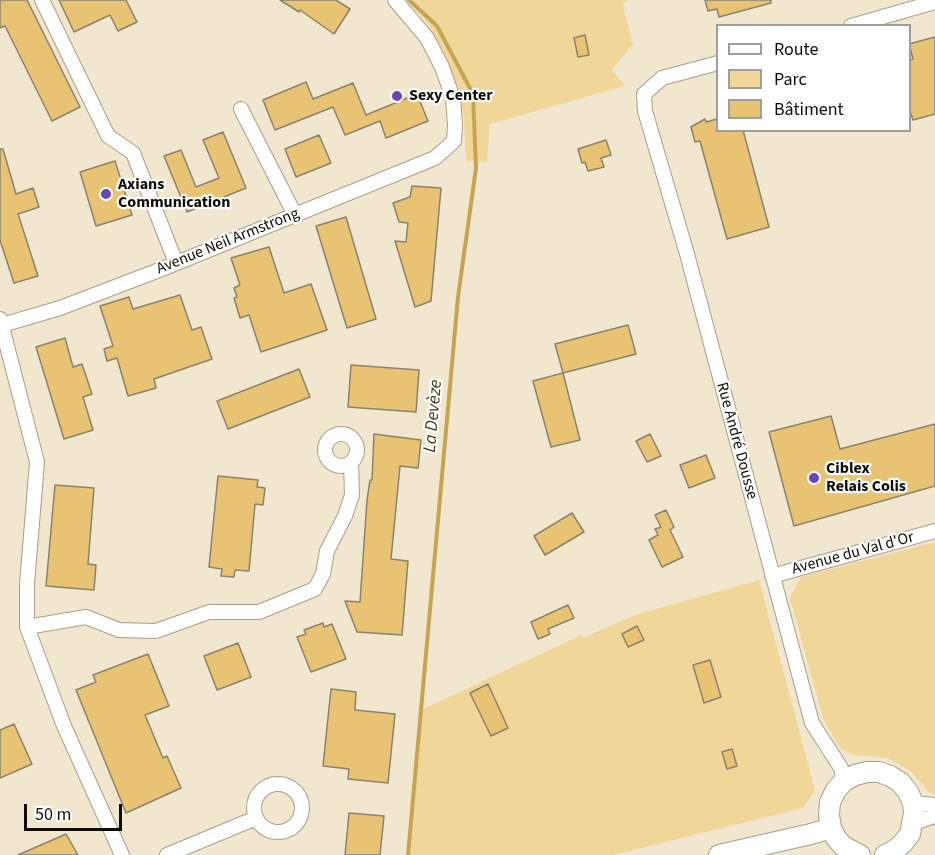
<!DOCTYPE html>
<meta charset="utf-8">
<style>
body{margin:0}
#map{position:relative;width:935px;height:855px;overflow:hidden;background:#f1e6ce;font-family:"Source Sans 3",sans-serif}
canvas{display:block}
.legend{position:absolute;left:716px;top:24px;width:195px;height:108px;box-sizing:border-box;background:#fff;border:2px solid #9f9e9b;margin:0;padding:8px 10px;list-style:none;font-size:18px;color:#0f0c05}
.legend li{display:flex;align-items:center;gap:12px;height:30px}
.legend b{width:30px;border:2px solid #9f9e9b}
.scale{position:absolute;left:24px;top:804px;width:98px;height:27px;box-sizing:border-box;border:3px solid #0f0c05;border-top:0;padding-left:8px;font-size:18px;line-height:21px;white-space:nowrap;color:#0f0c05;-webkit-text-stroke:4px #fff;paint-order:stroke}
</style>
<div id="map">
<canvas width="935" height="855"></canvas>
<ul class="legend">
<li><b style="height:8px;background:#fff"></b>Route</li>
<li><b style="height:16px;background:#f1d69a"></b>Parc</li>
<li><b style="height:16px;background:#e7c373"></b>Bâtiment</li>
</ul>
<div class="scale">50 m</div>
</div>
<script>
const g = document.querySelector('canvas').getContext('2d');
g.lineJoin = 'round';
function paint(path, color) {
  g.fillStyle = color;
  g.fill(path, 'evenodd');
}
function shape(rows) {
  const path = new Path2D();
  for (const r of rows) {
    if (r.length === 3) {
      path.moveTo(r[0] + r[2], r[1]);
      path.arc(r[0], r[1], r[2], 0, 2 * Math.PI);
      continue;
    }
    path.moveTo(r[0], r[1]);
    for (let i = 2; i < r.length; i += 2) path.lineTo(r[i], r[i + 1]);
  }
  return path;
}
function stroke(path, color, width, dash) {
  g.strokeStyle = color;
  g.lineWidth = width;
  g.lineCap = dash ? 'butt' : 'round';
  g.setLineDash(dash || []);
  g.stroke(path);
}
function drawText(font, color, halo, rows, align = 'center') {
  g.font = font + ' "Source Sans 3",sans-serif';
  g.lineWidth = 4.5;
  g.setLineDash([]);
  g.textBaseline = 'middle';
  g.strokeStyle = halo;
  g.fillStyle = color;
  for (const [text, x, y, turn = 0] of rows) {
    g.save();
    g.translate(x, y);
    g.rotate((+turn || 0) * Math.PI / 180);
    g.textAlign = isNaN(turn) ? turn : align;
    if (halo) g.strokeText(text, 0, 0);
    g.fillText(text, 0, 0);
    g.restore();
  }
}
paint(shape([
 [407,0,627,0,623,6,633,44,612,70,625,86,490,124,487,162,466,161,464,116,451,72,429,25],
 [935,542,935,795,928,791,912,772,888,758,853,755,841,749,824,721,790,598,801,577],
 [759,580,815,790,803,808,613,855,408,855,421,710,581,635,583,638,635,615]
]), '#f1d69a');
stroke(shape([
 [408,855,458,297,476,168,473,94,437,26,409,0]
]), '#c7a454', 4);
const building = shape([
 [0,0,27,0,80,107,52,121,5,26,0,28,0,0],
 [59,0,126,0,137,22,118,31,110,15,74,32,59,0],
 [280,0,336,0,350,9,334,34,300,10,299,12,280,0],
 [705,0,771,0,771,3,719,17,717,9,708,11,705,0],
 [585,35,589,55,578,57,574,38,585,35],
 [935,37,935,114,913,120,909,108,909,60,913,59,909,44,935,37],
 [306,82,313,99,353,83,366,115,417,94,428,121,386,138,380,121,345,135,333,107,275,130,263,100,306,82],
 [705,119,706,122,717,119,717,130,743,130,769,227,727,239,700,141,695,142,691,127,705,119],
 [223,132,246,188,187,212,164,156,181,150,196,187,219,178,203,140,223,132],
 [319,135,331,163,296,177,285,149,319,135],
 [606,140,611,155,601,158,604,167,588,171,585,162,582,163,578,149,606,140],
 [0,149,3,149,16,194,33,188,39,207,18,214,38,276,14,283,0,240,0,149],
 [115,161,132,215,96,226,80,172,115,161],
 [412,186,441,188,431,301,415,307,395,241,406,242,408,223,399,222,393,203,410,197,412,186],
 [346,217,376,319,347,328,316,226,346,217],
 [269,247,284,293,311,284,327,330,261,352,249,315,240,318,234,298,237,297,234,288,240,285,231,258,269,247],
 [180,295,192,330,201,327,212,359,154,379,156,388,128,396,117,358,107,361,104,349,113,346,100,306,129,297,133,309,180,295],
 [628,325,636,354,563,373,555,344,628,325],
 [65,338,73,367,82,364,92,394,83,397,93,430,64,439,36,347,65,338],
 [351,365,419,370,416,412,348,407,351,365],
 [299,369,310,397,228,429,217,401,299,369],
 [563,373,580,440,551,447,533,381,563,373],
 [831,416,840,449,935,424,935,486,794,526,769,432,831,416],
 [374,434,421,440,418,468,400,466,391,559,408,561,402,635,357,632,345,601,360,602,367,500,370,480,372,480,374,434],
 [650,434,661,456,647,462,636,441,650,434],
 [706,455,715,478,689,488,680,465,706,455],
 [218,476,258,480,257,487,265,488,263,505,255,504,249,571,235,570,234,577,221,576,222,569,209,567,218,476],
 [55,485,94,488,88,564,96,565,94,590,46,586,55,485],
 [666,510,674,527,670,530,683,557,662,567,649,540,658,535,655,529,661,527,655,515,666,510],
 [572,513,584,532,545,555,534,536,572,513],
 [568,605,574,618,548,629,550,634,538,639,531,622,568,605],
 [323,623,324,627,332,624,346,659,311,672,297,637,306,634,304,630,323,623],
 [637,626,644,640,628,647,622,634,637,626],
 [238,643,251,677,217,690,204,656,238,643],
 [148,654,169,706,145,715,163,758,167,756,181,788,126,813,76,690,96,682,93,675,148,654],
 [710,660,721,697,704,703,693,665,710,660],
 [488,684,508,728,491,736,470,693,488,684],
 [331,689,356,692,355,710,395,714,388,783,348,779,349,769,323,766,331,689],
 [14,724,32,764,0,778,0,730,14,724],
 [732,749,737,766,727,769,722,752,732,749],
 [349,813,384,816,380,855,345,855,349,813],
 [66,834,78,855,18,855,66,834]
]);
paint(building, '#e7c373');
stroke(building, '#8c826c', 1.5);
const street = shape([
 [42,0,108,136,133,153,176,263],
 [851,26,935,2],
 [718,63,662,78,644,94,645,111,687,254,812,723,841,768,844,781],
 [241,109,295,215],
 [0,319,37,462,27,584,27,627,64,726,122,855],
 [2,325,60,308,162,269,435,158,454,141,455,125,453,98,442,67,427,38,395,0],
 [341,450,16],
 [772,576,935,531],
 [27,627,86,617,119,630,156,631,209,612,259,612,315,589,323,574,327,551,345,516,352,495,351,463],
 [278,808,24],
 [913,803,935,805],
 [913,823,935,816],
 [167,855,256,818]
]);
const secondary = shape([
 [719,855,811,834,831,828],
 [860,855,843,846,836,838,831,828,829,815,830,802,836,790,844,781,855,775,867,772,879,772,890,776,900,782,908,792,913,803,914,813,910,834,903,843,895,850,885,855]
]);
stroke(street, '#a99e88', 16);
stroke(secondary, '#a99e88', 22);
stroke(street, '#fff', 14);
stroke(secondary, '#fff', 20);
for (const [x, y, r, color] of [
 [397,96,6,"#6e42ba"],
 [106,194,6,"#6e42ba"],
 [814,478,6,"#6e42ba"]
]) {
  const dot = new Path2D();
  dot.arc(x, y, r, 0, 2 * Math.PI);
  g.fillStyle = color;
  g.fill(dot);
  stroke(dot, '#fff', 2);
}
drawText('bold 16px', '#0f0c05', '#fff', [
 ["Sexy Center",409,96],
 ["Axians",118,185],
 ["Communication",118,203],
 ["Ciblex",826,469],
 ["Relais Colis",826,487]
], 'left');
drawText('16px', '#0f0c05', '#fff', [
 ["Avenue Neil Armstrong",228,242,-22],
 ["Rue André Dousse",736,441,75],
 ["Avenue du Val d'Or",853,554,-15]
]);
drawText('italic 18px', '#463714', '#fff', [
 ["La Devèze",434,416,-85]
]);
</script>
